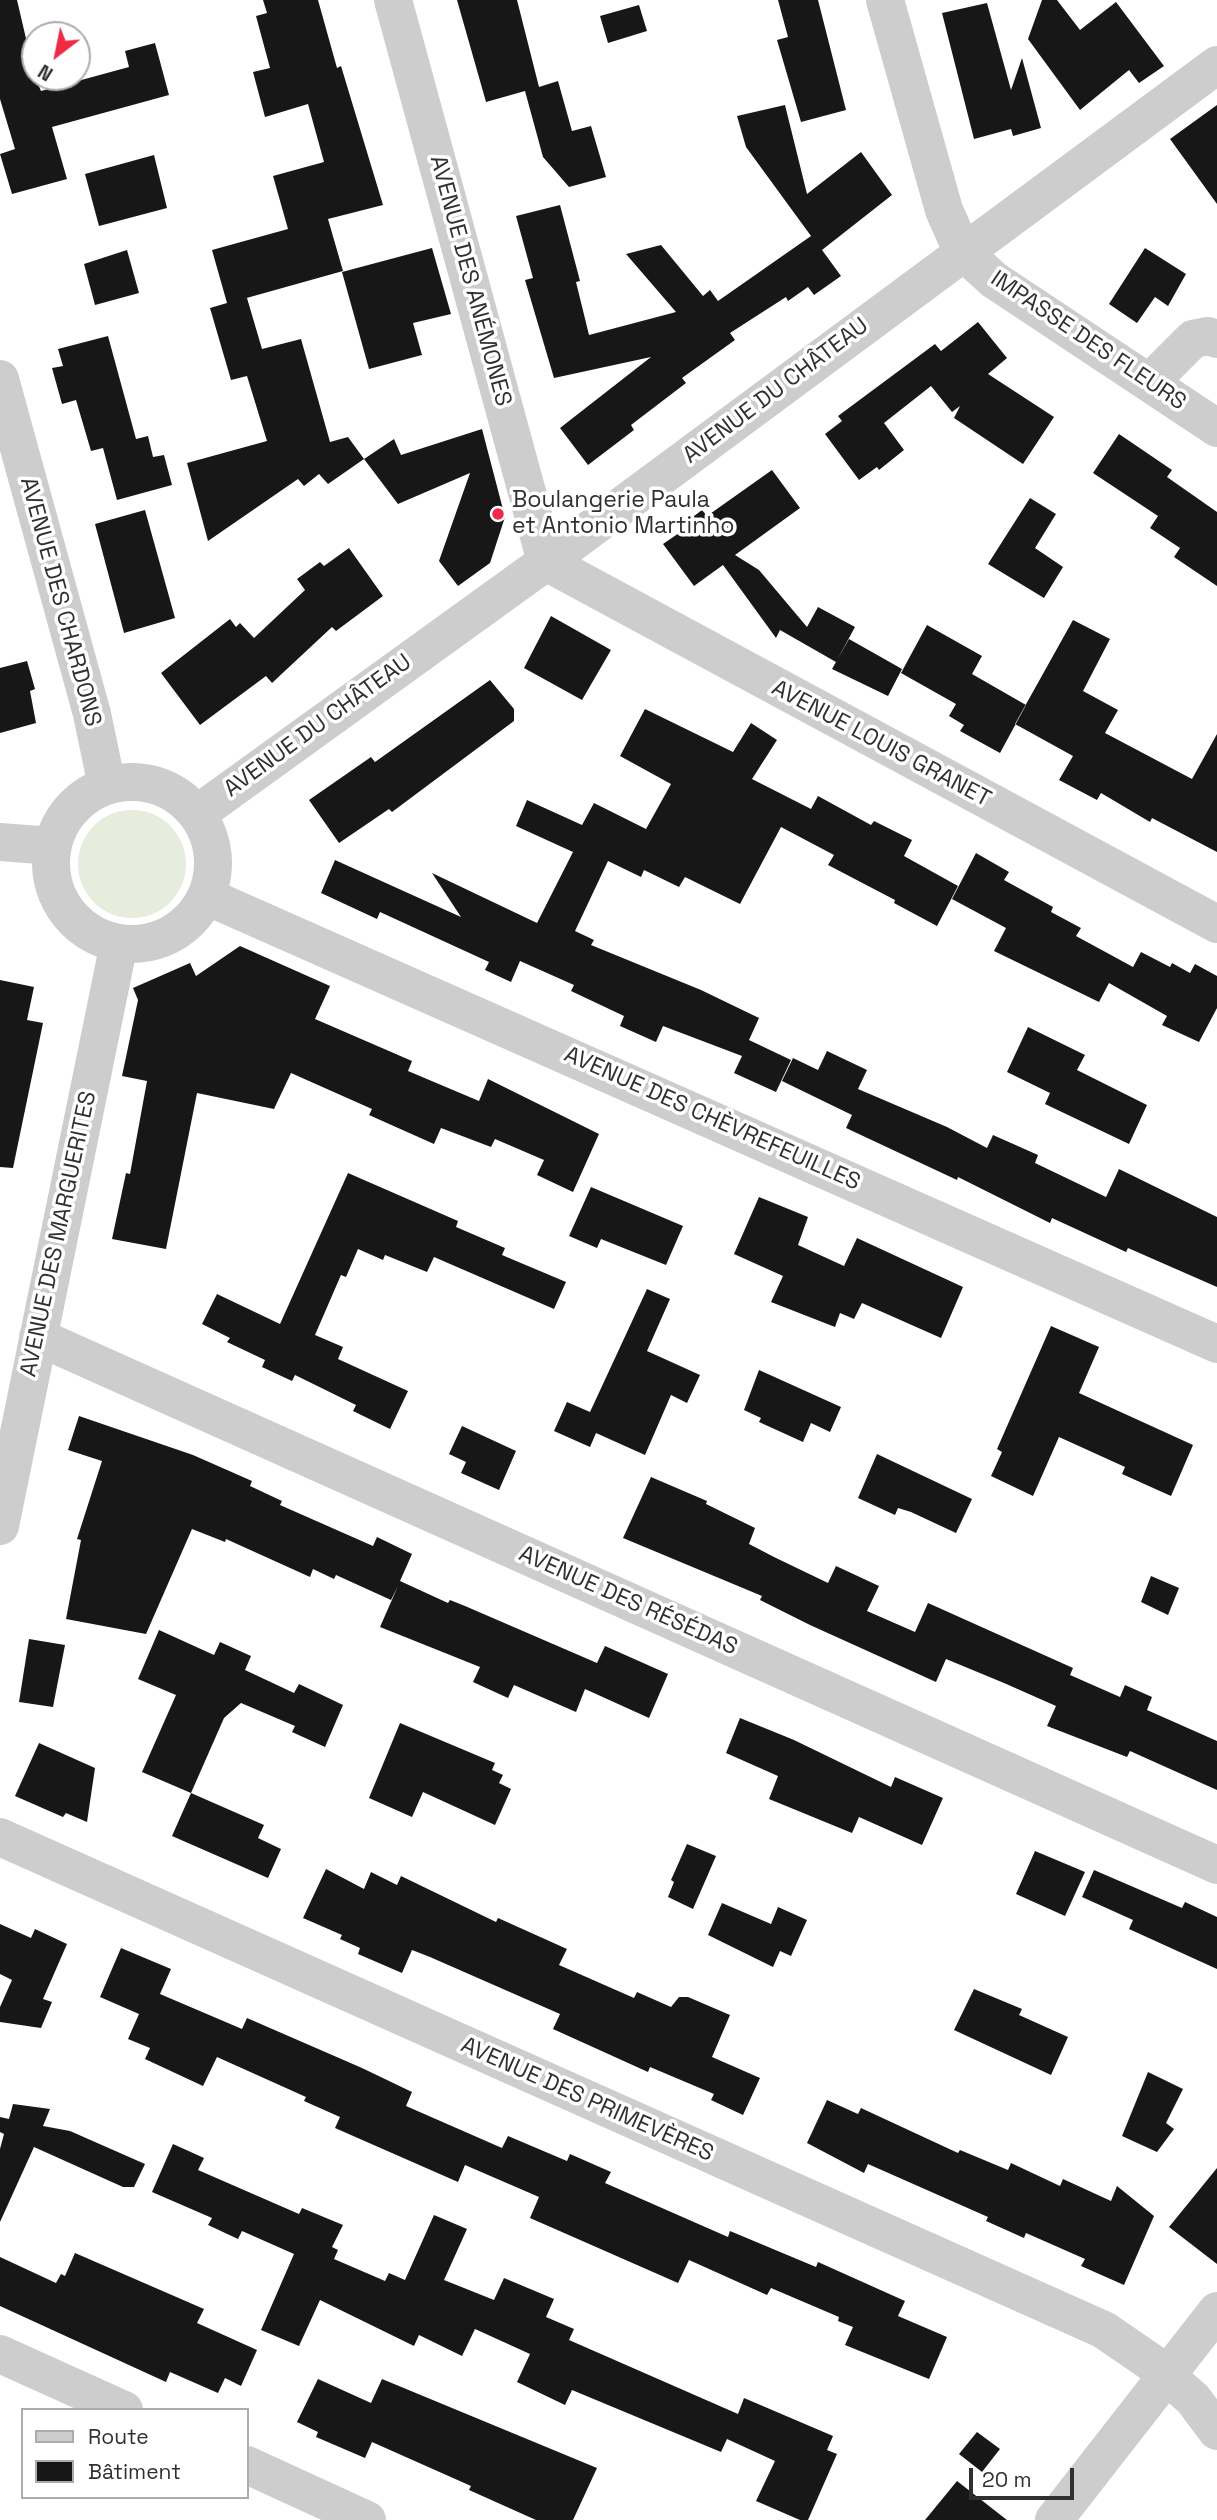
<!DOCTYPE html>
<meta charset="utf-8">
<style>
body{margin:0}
#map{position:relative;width:1217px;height:2520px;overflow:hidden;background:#fff;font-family:"Space Grotesk",sans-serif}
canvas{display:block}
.legend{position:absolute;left:21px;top:2408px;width:228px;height:91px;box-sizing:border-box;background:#fff;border:2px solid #acacac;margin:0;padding:9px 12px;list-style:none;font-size:21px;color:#303030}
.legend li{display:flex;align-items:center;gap:14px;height:35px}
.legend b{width:35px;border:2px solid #acacac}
.north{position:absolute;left:21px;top:21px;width:70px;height:70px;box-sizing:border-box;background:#fff;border:2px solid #acacac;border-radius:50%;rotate:212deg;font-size:19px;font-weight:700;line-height:28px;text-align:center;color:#303030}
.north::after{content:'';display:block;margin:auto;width:24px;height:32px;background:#ee2a44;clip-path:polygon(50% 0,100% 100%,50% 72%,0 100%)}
.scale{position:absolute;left:969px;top:2468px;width:105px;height:32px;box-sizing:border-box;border:4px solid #303030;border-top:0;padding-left:9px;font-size:21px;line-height:24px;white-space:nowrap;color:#303030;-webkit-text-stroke:5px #fff;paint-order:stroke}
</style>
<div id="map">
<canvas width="1217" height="2520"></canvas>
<ul class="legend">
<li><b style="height:9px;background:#cdcdcd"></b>Route</li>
<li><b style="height:19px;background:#171717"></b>Bâtiment</li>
</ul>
<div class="north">N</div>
<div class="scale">20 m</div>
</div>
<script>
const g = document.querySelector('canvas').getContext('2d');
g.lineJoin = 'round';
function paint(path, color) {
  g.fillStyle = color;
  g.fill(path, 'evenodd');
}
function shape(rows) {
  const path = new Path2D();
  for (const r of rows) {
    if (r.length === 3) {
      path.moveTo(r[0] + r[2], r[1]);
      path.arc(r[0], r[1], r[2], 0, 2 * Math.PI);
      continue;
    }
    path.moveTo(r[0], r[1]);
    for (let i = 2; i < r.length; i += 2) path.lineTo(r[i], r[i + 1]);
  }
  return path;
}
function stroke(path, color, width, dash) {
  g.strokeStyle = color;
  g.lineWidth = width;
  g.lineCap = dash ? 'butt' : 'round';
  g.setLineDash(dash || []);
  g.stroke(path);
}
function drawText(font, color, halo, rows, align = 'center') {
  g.font = font + ' "Space Grotesk",sans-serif';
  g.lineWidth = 7;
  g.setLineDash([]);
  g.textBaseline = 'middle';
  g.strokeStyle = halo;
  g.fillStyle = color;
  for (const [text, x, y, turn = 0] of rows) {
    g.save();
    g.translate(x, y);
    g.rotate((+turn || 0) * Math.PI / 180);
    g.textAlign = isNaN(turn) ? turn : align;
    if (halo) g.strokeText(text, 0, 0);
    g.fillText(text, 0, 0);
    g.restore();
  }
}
paint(shape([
 [132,864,54]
]), '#e7eddd');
paint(shape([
 [0,0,17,0,35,77,41,91,129,67,125,51,155,43,169,95,52,127,67,179,12,194,0,154,15,149,0,99],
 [263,0,318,0,337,68,341,66,383,205,328,219,343,271,243,299,247,298,262,349,301,339,330,442,348,437,364,459,328,484,319,474,304,486,298,479,208,541,187,463,267,441,247,376,231,380,210,308,227,303,212,250,288,229,273,176,324,162,308,104,265,117,253,72,270,68,256,16,267,13],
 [457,0,517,0,539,87,558,81,572,131,591,126,606,177,569,187,543,157,525,91,486,102],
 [778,0,818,0,846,110,801,122,777,40,788,37],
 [1042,0,1057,0,1080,30,1116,2,1164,66,1139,83,1129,70,1080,110,1028,39],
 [987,3,1011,90,1022,58,1041,128,1013,136,1011,129,974,139,942,13],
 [639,5,647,31,608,43,600,16],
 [785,105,807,194,861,152,892,195,822,250,841,276,814,295,808,287,788,301,786,297,730,333,735,340,682,378,686,383,631,425,634,430,588,465,560,428,651,357,554,378,525,280,533,278,516,216,560,205,580,281,576,282,589,335,676,312,626,254,661,245,703,296,710,290,718,301,811,236,746,147,737,116],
 [1217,105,1217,204,1170,139],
 [154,155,167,208,99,226,85,174],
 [432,248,451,314,413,323,422,355,369,369,342,272],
 [1145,248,1186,274,1168,306,1155,297,1137,323,1109,304],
 [127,250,139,293,95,305,84,264],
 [978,322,1007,358,988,374,1054,417,1023,464,954,418,960,406,952,412,931,386,884,423,904,450,879,470,877,467,859,480,825,434,842,421,838,416,935,344,941,351],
 [108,336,136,439,148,436,153,457,164,455,172,485,117,500,103,448,91,451,76,400,62,404,52,368,63,366,58,349],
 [482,429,505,517,490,563,458,586,439,561,470,473,398,504,364,459,394,439,401,455],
 [1119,434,1172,470,1167,477,1217,512,1217,586,1174,557,1180,548,1150,528,1158,516,1093,473],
 [772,470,800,508,735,555,759,570,807,627,818,607,855,627,836,662,780,630,776,638,723,565,694,586,663,544,679,533,677,529,702,510,707,516],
 [1030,498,1056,514,1035,548,1063,567,1044,598,988,564],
 [145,510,175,618,124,633,95,524],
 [349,548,383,596,336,631,332,627,272,683,266,676,200,725,161,673,230,619,236,627,240,623,254,638,305,590,297,579,320,562,324,566],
 [551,616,611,650,582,700,524,668],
 [1073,620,1110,639,1083,691,1118,710,1105,733,1192,779,1217,734,1217,852,1152,818,1150,822,1101,793,1097,800,1059,780,1073,756,1015,724],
 [927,625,982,656,972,674,1026,705,1000,753,960,731,964,725,949,716,956,704,901,673],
 [849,639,902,669,888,696,832,669],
 [27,661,35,689,30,691,36,723,0,733,0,668],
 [490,680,514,709,514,721,392,812,389,809,339,843,309,800,371,757,375,762],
 [645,709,733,752,751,723,777,740,752,779,811,809,818,796,871,825,874,821,912,840,904,856,958,886,937,926,894,903,895,900,828,865,834,855,781,827,740,904,685,877,679,887,644,870,641,877,608,861,575,931,594,940,591,945,701,990,759,1018,749,1040,791,1060,776,1092,734,1073,742,1056,663,1026,656,1042,620,1026,624,1016,571,991,574,985,520,961,511,982,485,970,489,962,380,912,377,919,321,893,335,860,461,917,432,873,537,923,573,852,516,826,527,800,582,825,594,803,646,829,671,784,620,756],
 [976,853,1009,872,1004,880,1053,907,1051,912,1081,928,1076,936,1133,967,1141,952,1170,967,1172,963,1190,973,1195,964,1217,976,1217,1008,1199,1042,1162,1025,1167,1016,1109,983,1099,1002,994,951,1006,928,952,899],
 [240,946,330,986,315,1019,412,1061,408,1071,479,1101,488,1079,599,1134,573,1192,537,1175,544,1160,495,1139,491,1147,441,1128,434,1144,369,1115,372,1109,291,1073,274,1109,197,1093,166,1249,112,1239,126,1173,130,1174,147,1081,122,1076,138,1000,133,988,190,963,196,976],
 [0,980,34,987,27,1020,43,1023,13,1168,0,1167],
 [1028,1027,1085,1055,1077,1070,1147,1105,1129,1144,1045,1104,1050,1093,1007,1072],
 [827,1051,867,1070,858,1089,947,1127,987,1148,993,1135,1038,1155,1035,1163,1106,1197,1119,1169,1217,1217,1217,1287,1128,1248,1126,1252,1052,1218,1050,1223,958,1177,957,1180,846,1128,852,1115,782,1081,793,1058,818,1070],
 [348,1173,458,1221,456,1227,505,1248,502,1255,566,1282,554,1309,434,1257,427,1272,385,1255,383,1260,358,1249,346,1277,341,1275,315,1335,343,1347,338,1359,408,1391,390,1429,353,1411,356,1405,295,1375,292,1381,262,1367,265,1360,227,1342,230,1338,202,1324,217,1294,280,1324],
 [591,1187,683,1226,666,1265,601,1239,597,1248,569,1236],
 [759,1197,808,1217,798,1245,844,1266,857,1238,963,1287,941,1338,862,1303,854,1319,840,1313,835,1327,771,1302,783,1276,734,1254],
 [647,1289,670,1299,647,1351,700,1375,687,1403,671,1395,645,1455,596,1433,590,1447,554,1431,567,1402,590,1412],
 [1051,1326,1099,1347,1079,1393,1193,1445,1171,1496,1122,1474,1125,1467,1059,1437,1033,1496,991,1476,1002,1452,997,1449],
 [759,1370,841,1407,830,1432,811,1423,803,1442,759,1422,761,1418,744,1410],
 [79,1416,193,1455,252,1481,250,1486,282,1501,280,1505,373,1546,377,1537,412,1554,400,1581,448,1603,450,1600,465,1606,597,1663,605,1646,668,1674,649,1718,585,1689,576,1712,514,1685,508,1698,473,1682,480,1667,380,1627,398,1586,391,1600,336,1575,334,1579,313,1569,310,1577,226,1539,225,1542,192,1529,146,1634,66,1619,81,1540,77,1539,102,1461,68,1450],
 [462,1426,516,1451,499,1490,461,1473,466,1462,449,1454],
 [877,1454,972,1499,956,1533,911,1512,898,1508,895,1515,858,1498],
 [651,1477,707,1501,706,1504,755,1528,749,1544,774,1557,828,1583,836,1566,879,1586,867,1611,915,1632,928,1603,1073,1668,1070,1675,1120,1697,1125,1685,1152,1697,1147,1710,1217,1741,1217,1790,1130,1751,1127,1757,1047,1726,1056,1706,1004,1683,946,1659,936,1682,810,1625,760,1600,762,1596,623,1538],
 [1151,1576,1179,1588,1168,1615,1141,1602],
 [159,1630,214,1655,220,1642,251,1656,245,1670,294,1693,299,1684,343,1705,325,1747,292,1732,295,1726,241,1703,224,1718,191,1793,142,1772,176,1695,138,1679],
 [29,1639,65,1645,53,1707,19,1702],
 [740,1718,794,1740,891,1787,895,1777,943,1798,922,1845,859,1817,852,1833,769,1799,778,1776,726,1753],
 [400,1723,495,1763,492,1770,503,1775,499,1783,511,1789,495,1825,423,1792,412,1817,369,1798],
 [39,1743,95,1768,87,1822,66,1813,63,1817,15,1796],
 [191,1793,264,1825,258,1838,281,1849,268,1878,172,1836],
 [687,1844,716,1856,693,1909,668,1897,674,1882,671,1880],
 [1035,1851,1085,1872,1065,1916,1016,1894],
 [326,1869,364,1889,371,1872,397,1885,401,1876,496,1922,498,1918,567,1949,559,1965,634,1998,637,1992,671,2007,679,1997,688,1997,730,2015,712,2057,760,2078,743,2115,711,2100,714,2094,650,2067,648,2072,553,2029,560,2014,430,1957,412,1950,402,1973,358,1954,360,1948,340,1939,342,1935,303,1918],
 [1094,1870,1182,1908,1185,1902,1217,1917,1217,1969,1129,1929,1133,1920,1082,1897],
 [722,1903,771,1924,778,1907,807,1920,791,1956,780,1951,773,1967,708,1935],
 [0,1924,31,1938,35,1929,67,1944,43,1999,52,2002,41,2028,0,2022,0,2007,12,1980,0,1974],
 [121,1948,171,1969,160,1994,242,2029,247,2018,362,2068,412,2092,406,2106,502,2148,508,2136,567,2161,570,2154,611,2172,605,2183,728,2237,730,2231,816,2267,818,2262,905,2301,898,2316,947,2337,929,2379,845,2345,853,2327,838,2321,839,2317,771,2288,767,2295,689,2260,678,2283,530,2218,539,2197,465,2165,458,2182,335,2128,340,2117,304,2101,306,2097,217,2057,203,2086,145,2059,150,2048,128,2039,139,2014,100,1997],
 [974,1989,1022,2009,1019,2015,1068,2037,1051,2075,954,2030],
 [1148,2072,1183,2089,1166,2123,1174,2129,1157,2152,1122,2136],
 [827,2100,858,2114,861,2108,958,2153,960,2150,1008,2170,1011,2163,1060,2186,1063,2179,1111,2201,1117,2186,1154,2216,1124,2285,1081,2266,1085,2259,1026,2233,1024,2238,986,2221,988,2217,868,2164,864,2173,807,2143],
 [13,2104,50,2109,43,2126,70,2131,145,2164,134,2187,123,2187,34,2147,0,2222,0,2149,4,2134,0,2132,0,2117,9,2119],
 [173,2144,204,2158,198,2170,299,2214,302,2208,343,2225,332,2247,338,2250,334,2259,385,2281,389,2273,405,2280,434,2215,467,2229,444,2280,494,2300,504,2278,554,2299,546,2317,574,2329,569,2340,738,2414,744,2398,833,2436,827,2450,837,2454,808,2520,800,2520,756,2501,775,2461,727,2439,721,2452,572,2390,565,2405,517,2382,530,2354,475,2329,462,2356,419,2335,414,2346,320,2300,299,2346,261,2330,294,2254,242,2231,238,2239,208,2225,212,2218,152,2192],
 [1217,2168,1217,2264,1169,2227],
 [75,2253,204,2309,197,2323,257,2350,241,2386,225,2378,218,2393,170,2372,166,2382,0,2306,0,2257,56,2283,61,2274,65,2276],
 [318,2379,371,2403,382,2379,597,2468,573,2520,536,2520,469,2490,471,2486,372,2442,365,2458,316,2437,318,2432,297,2422],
 [977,2432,1000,2449,982,2472,959,2454],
 [957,2481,1007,2520,925,2520]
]), '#171717');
stroke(shape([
 [393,0,546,562,1217,924],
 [885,0,944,210,962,251,994,280,1217,428],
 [0,379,92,714,107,786],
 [1150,382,1193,339,1208,336,1217,339],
 [132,863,81],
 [197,814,546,562,1217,65],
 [0,842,52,846],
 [206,896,1217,1344],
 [38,1337,1217,1865],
 [0,1526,119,943],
 [0,1837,1104,2330,1152,2363,1193,2399,1217,2431],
 [0,2354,124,2410],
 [247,2465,367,2520],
 [1054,2520,1217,2311]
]), '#cdcdcd', 38);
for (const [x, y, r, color] of [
 [498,514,7,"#ee2a44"]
]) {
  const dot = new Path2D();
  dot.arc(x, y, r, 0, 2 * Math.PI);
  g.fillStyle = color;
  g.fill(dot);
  stroke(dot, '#fff', 2.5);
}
drawText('23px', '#303030', '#fff', [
 ["AVENUE DES ANÉMONES",470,281,75],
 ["IMPASSE DES FLEURS",1088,341,34],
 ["AVENUE DU CHÂTEAU",776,391,-37],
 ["AVENUE DES CHARDONS",60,602,75],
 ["AVENUE DU CHÂTEAU",318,726,-36],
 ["AVENUE LOUIS GRANET",881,744,28],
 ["AVENUE DES CHÈVREFEUILLES",712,1119,24],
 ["AVENUE DES MARGUERITES",59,1234,-78],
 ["AVENUE DES RÉSÉDAS",628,1601,24],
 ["AVENUE DES PRIMEVÈRES",587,2100,24]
]);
drawText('23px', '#303030', '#fff', [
 ["Boulangerie Paula",512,501],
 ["et Antonio Martinho",512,527]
], 'left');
</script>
